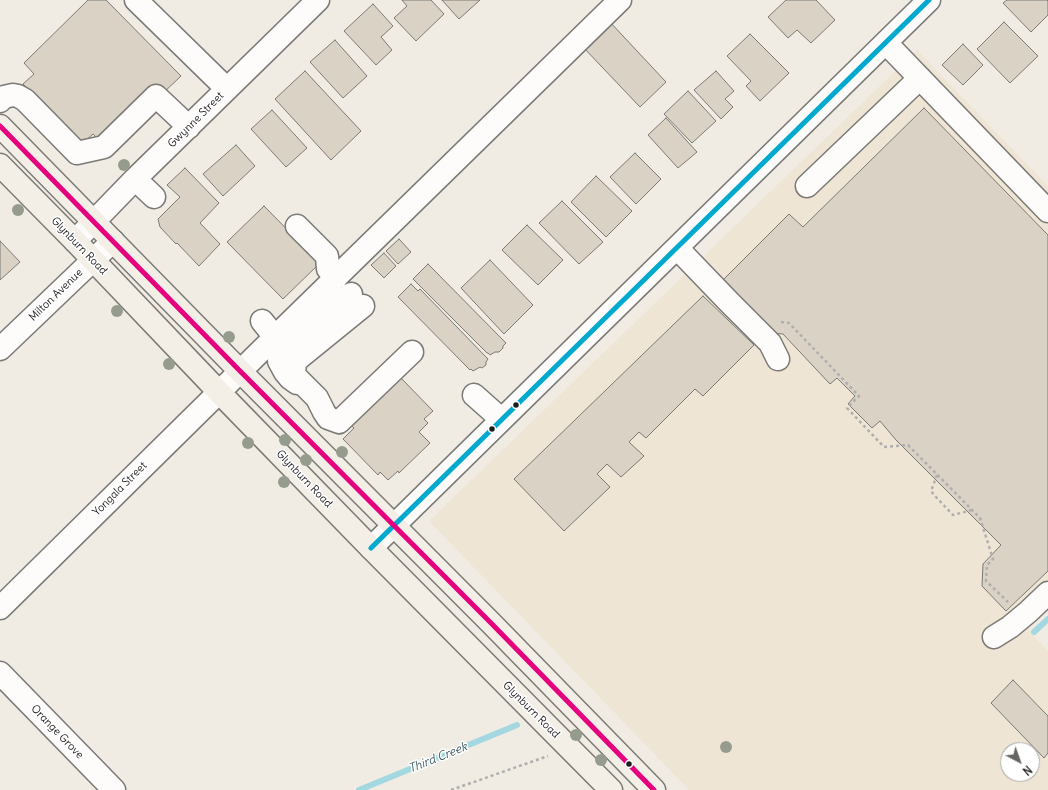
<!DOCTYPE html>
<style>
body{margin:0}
#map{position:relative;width:1048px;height:790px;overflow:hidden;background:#f0ece4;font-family:Delius,sans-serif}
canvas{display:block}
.north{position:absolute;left:1000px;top:742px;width:40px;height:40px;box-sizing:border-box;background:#fff;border:1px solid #a4a4a4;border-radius:50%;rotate:139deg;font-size:11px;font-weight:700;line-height:16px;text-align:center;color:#1c1c1c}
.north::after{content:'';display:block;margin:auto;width:14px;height:18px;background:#666562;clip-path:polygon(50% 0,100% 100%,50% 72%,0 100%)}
</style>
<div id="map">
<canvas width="1048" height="790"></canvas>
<div class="north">N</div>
</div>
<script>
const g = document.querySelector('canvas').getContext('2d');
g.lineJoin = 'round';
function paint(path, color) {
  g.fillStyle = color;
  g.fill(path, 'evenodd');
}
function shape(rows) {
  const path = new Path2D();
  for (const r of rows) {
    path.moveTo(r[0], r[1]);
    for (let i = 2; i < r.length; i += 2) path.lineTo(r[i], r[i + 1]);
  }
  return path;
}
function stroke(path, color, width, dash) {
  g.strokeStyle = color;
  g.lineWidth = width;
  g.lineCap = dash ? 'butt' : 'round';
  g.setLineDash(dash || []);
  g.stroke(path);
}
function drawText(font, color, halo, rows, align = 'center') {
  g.font = font + ' Delius,sans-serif';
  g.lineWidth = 3;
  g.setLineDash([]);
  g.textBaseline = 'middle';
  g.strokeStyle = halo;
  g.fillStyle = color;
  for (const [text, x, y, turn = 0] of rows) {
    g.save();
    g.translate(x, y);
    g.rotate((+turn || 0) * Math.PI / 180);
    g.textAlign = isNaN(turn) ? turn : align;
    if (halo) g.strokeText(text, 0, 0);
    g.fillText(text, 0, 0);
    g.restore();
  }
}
paint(shape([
 [917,50,1048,186,1048,609,1028,630,1048,651,1048,790,689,790,429,521],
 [1008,750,1032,750,1032,774,1008,774]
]), '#efe5d5');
stroke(shape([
 [1034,632,1048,619],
 [359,790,517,725]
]), '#a3d8e0', 6);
const building = shape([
 [88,0,106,0,181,76,161,95,99,140,93,134,82,144,23,84,34,74,24,63,88,0],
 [402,0,431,0,444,14,416,41,394,18,407,6,402,0],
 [442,0,480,0,459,19,442,0],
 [786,0,816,0,835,20,811,43,797,30,788,38,768,17,786,0],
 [1007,0,1047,0,1048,1,1048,15,1031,32,1003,3,1007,0],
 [373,4,393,26,381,37,392,50,376,65,344,31,373,4],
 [609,21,666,82,640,107,582,46,609,21],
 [1004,22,1038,56,1010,83,977,49,1004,22],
 [750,34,789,73,760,101,746,86,751,81,727,56,750,34],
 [335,40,367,76,343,98,310,62,335,40],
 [963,44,983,65,963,85,942,65,963,44],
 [305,71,361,131,331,160,275,99,305,71],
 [716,71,734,91,725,99,733,107,721,119,694,90,716,71],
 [688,91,716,121,692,143,664,114,688,91],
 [924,108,1048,235,1048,571,1006,611,982,586,983,564,1001,545,896,440,880,421,872,428,848,404,855,396,837,378,830,384,783,334,772,333,722,281,789,214,803,227,924,108],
 [272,110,307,148,286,167,251,129,272,110],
 [666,118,697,152,678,168,648,135,666,118],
 [236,145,255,166,223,196,203,174,236,145],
 [635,153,661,179,636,204,610,177,635,153],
 [185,168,219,203,200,223,220,244,199,266,177,243,176,244,160,227,158,219,180,197,167,185,185,168],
 [596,176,632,211,606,237,571,202,596,176],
 [562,201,603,242,579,264,539,223,562,201],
 [264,206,320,263,283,299,227,242,264,206],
 [527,225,563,260,538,285,502,250,527,225],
 [399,239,411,252,398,264,386,251,399,239],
 [0,241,20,262,0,280,0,241],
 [384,253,396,266,384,278,371,265,384,253],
 [490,260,533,305,504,334,461,288,490,260],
 [428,264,506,343,503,346,503,348,499,352,495,352,490,355,488,353,487,353,413,279,428,264],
 [411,284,418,291,420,289,488,359,486,362,486,365,482,368,480,367,473,371,471,369,470,370,398,297,411,284],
 [703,296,754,345,703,396,695,389,646,438,639,432,629,442,644,456,621,477,607,464,597,474,610,487,564,531,514,479,703,296],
 [400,377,433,411,424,419,428,423,419,432,430,443,399,473,398,471,388,480,380,472,378,475,343,439,354,428,347,422,400,377],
 [1013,680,1048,716,1048,753,1044,758,991,703,1013,680]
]);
paint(building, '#d9d2c5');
stroke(building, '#7b7a76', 1);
const minor = shape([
 [136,0,227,89],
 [886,43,1048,211],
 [0,101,4,97,13,95,18,96,25,100,77,153,104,147,156,96,189,127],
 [135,179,154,197],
 [807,186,920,78],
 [297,226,327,256,328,269,336,278],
 [75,241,135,179,318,0],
 [677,248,730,303,770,343,778,359],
 [363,306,299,358,296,361,295,363,294,372,295,376,317,398,324,412,328,418,339,422,412,352],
 [262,321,275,337],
 [0,349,113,241],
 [297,383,290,378,285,372,279,361,280,355,293,342,351,294],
 [474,395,501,419],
 [371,548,929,0],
 [0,608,275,337,620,0],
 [994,637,1010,627,1028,612,1048,593],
 [0,673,114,790]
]);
const major = shape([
 [0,126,240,371,491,623,654,790],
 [0,165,75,241,219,392,371,548,611,790]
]);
stroke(minor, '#7b7a76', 25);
stroke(major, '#7b7a76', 25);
stroke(shape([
 [781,322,789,323,859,396,847,408,884,447,908,445,980,518,993,559,987,565,986,581,1008,602],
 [937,475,931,491,936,497,953,515,972,510],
 [451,790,548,756]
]), '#afafae', 2.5, [3, 3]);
stroke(minor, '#fdfcfb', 22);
stroke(major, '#f3efe7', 22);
stroke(shape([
 [371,548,929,0]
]), '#00a9ce', 5);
stroke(shape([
 [0,126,240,371,491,623,654,790]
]), '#e5007d', 5);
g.fillStyle = '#969c8d';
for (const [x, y] of [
 [124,165],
 [18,210],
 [117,311],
 [229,337],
 [169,364],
 [285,440],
 [248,443],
 [342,452],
 [306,460],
 [284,482],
 [576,735],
 [726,747],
 [601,760]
]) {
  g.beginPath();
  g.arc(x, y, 6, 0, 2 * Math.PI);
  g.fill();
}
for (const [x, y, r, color] of [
 [516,405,3.5,"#1c1c1c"],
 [492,429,3.5,"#1c1c1c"],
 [629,764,3.5,"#1c1c1c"]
]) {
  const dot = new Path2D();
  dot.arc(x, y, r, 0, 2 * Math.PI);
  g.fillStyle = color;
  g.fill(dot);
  stroke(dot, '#fff', 1.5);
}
drawText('11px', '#1c1c1c', '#fff', [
 ["Gwynne Street",196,120,-45],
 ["Glynburn Road",79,246,46],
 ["Milton Avenue",56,295,-44],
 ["Glynburn Road",304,479,46],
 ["Yongala Street",120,489,-45],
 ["Glynburn Road",531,710,45],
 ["Orange Grove",57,732,46]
]);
drawText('italic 12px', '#405b60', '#fff', [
 ["Third Creek",438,758,-22]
]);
</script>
